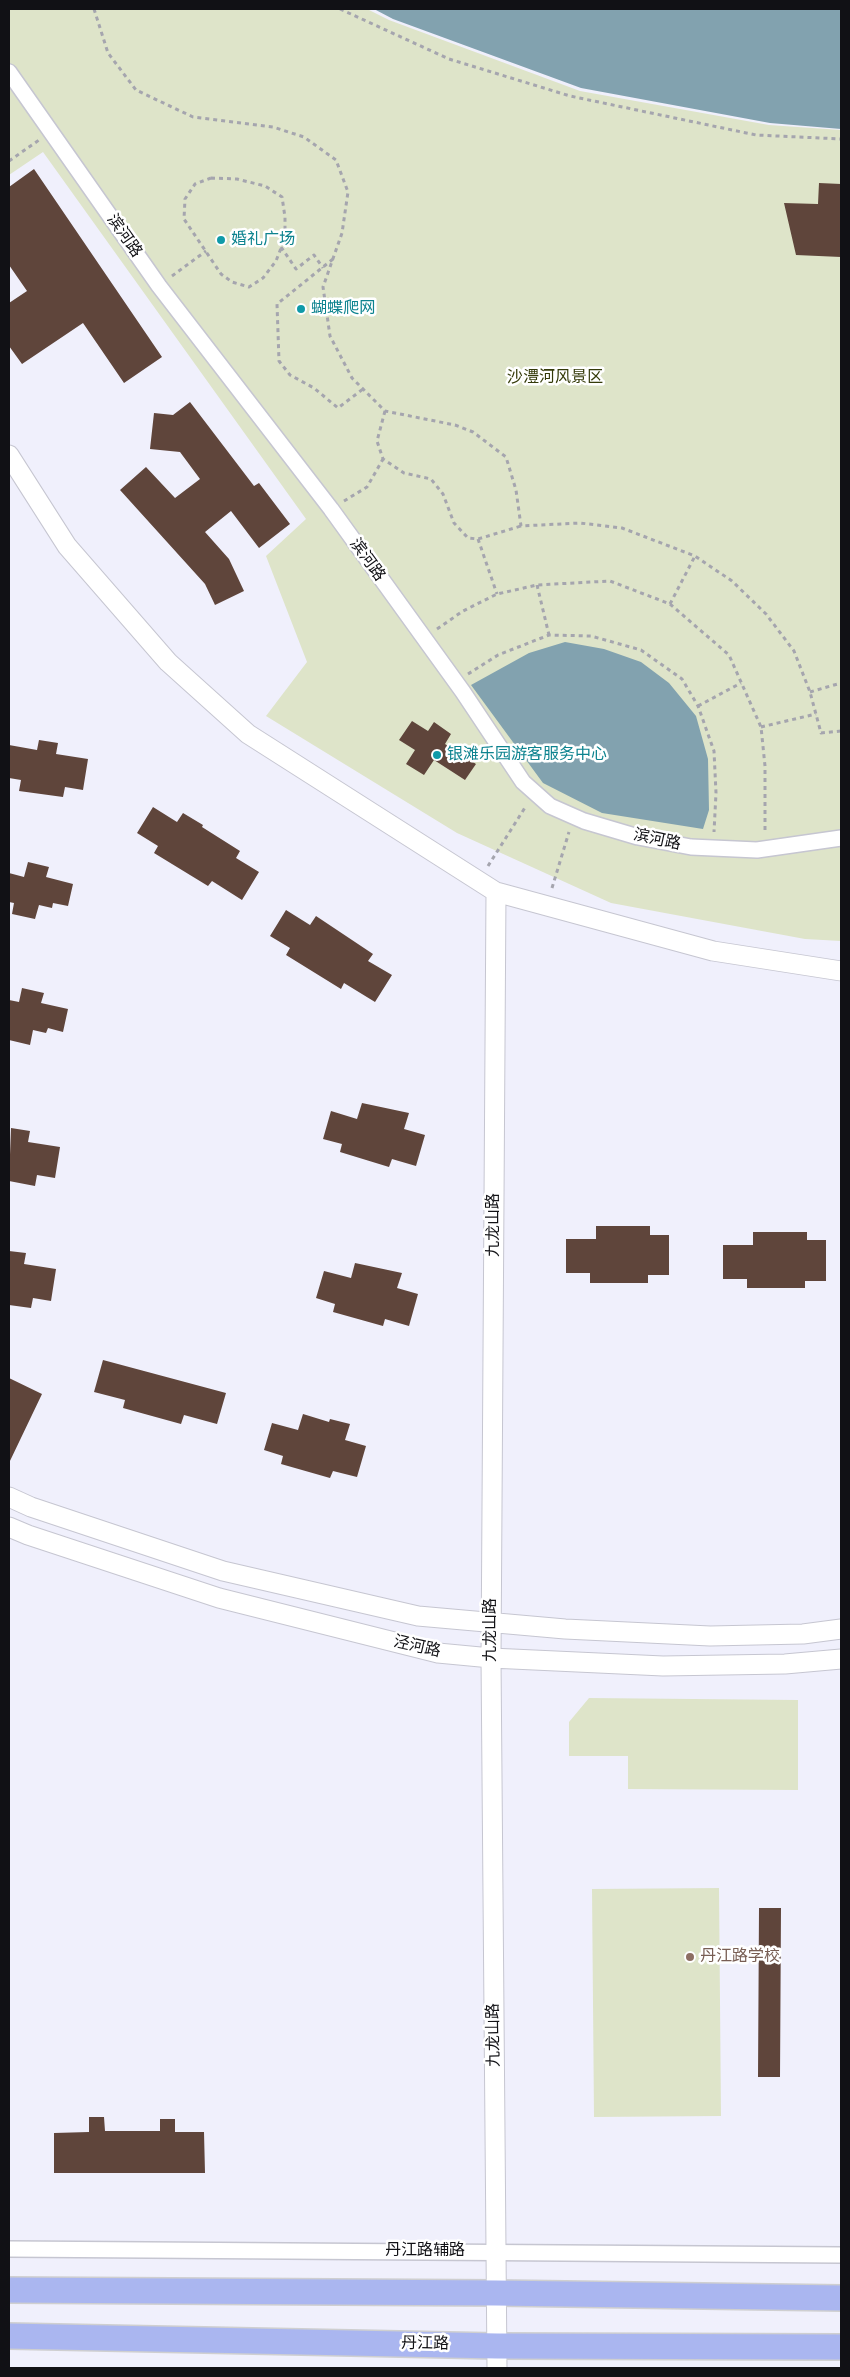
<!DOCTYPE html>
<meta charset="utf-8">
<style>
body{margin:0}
#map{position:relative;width:850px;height:2377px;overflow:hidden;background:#f0f0fc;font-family:"DejaVu Sans",sans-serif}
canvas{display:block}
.frame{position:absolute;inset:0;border:10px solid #111115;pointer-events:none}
</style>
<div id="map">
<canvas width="850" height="2377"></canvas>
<div class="frame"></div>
</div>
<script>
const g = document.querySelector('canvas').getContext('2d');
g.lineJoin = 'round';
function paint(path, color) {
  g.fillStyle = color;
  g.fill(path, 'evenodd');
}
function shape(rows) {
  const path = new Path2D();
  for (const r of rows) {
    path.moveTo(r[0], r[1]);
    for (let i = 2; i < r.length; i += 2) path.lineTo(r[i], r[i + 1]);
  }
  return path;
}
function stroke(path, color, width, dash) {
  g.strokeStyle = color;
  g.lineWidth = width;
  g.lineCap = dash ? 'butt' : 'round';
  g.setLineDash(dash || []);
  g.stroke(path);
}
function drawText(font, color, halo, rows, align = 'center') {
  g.font = font + ' "DejaVu Sans","Noto Sans SC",sans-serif';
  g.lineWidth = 5;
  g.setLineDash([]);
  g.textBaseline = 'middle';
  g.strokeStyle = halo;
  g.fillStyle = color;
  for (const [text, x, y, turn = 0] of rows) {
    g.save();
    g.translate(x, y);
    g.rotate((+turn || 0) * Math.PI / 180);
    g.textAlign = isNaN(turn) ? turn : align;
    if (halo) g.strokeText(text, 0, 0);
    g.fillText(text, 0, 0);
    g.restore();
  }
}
paint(shape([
 [9,9,367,9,389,20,580,91,769,125,841,130,841,941,805,939,611,903,457,833,266,716,307,662,266,556,306,519,43,152,9,175],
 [589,1698,798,1700,798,1790,628,1789,628,1756,569,1756,569,1722],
 [719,1888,721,2116,594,2117,592,1889]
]), '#dee4c9');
paint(shape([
 [374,9,841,9,841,129,770,123,581,88,393,19],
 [565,642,604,649,641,662,669,683,696,716,708,759,709,810,703,829,602,813,543,783,471,685,529,653]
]), '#82a2af');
paint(shape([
 [34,169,162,357,124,383,83,323,22,364,9,346,9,303,27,291,9,265,9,187],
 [819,183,841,184,841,257,796,255,784,203,818,204],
 [190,402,254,486,259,483,290,524,259,548,231,511,205,532,229,559,244,591,215,605,205,584,120,490,146,467,175,498,200,479,180,452,150,449,154,413,173,415],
 [412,721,428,731,434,722,451,734,445,744,476,764,465,780,434,760,424,775,406,764,415,750,399,740],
 [39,740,58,743,56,754,88,759,83,790,65,787,63,797,19,791,21,780,9,778,9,745,37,750],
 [153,807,177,822,183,813,203,825,202,827,240,851,236,858,259,872,242,900,212,881,208,886,154,853,158,846,137,833],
 [28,862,49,867,46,877,73,884,68,906,53,903,52,908,39,905,35,919,12,914,14,903,9,902,9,873,24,877],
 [286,910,310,925,316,916,373,954,368,961,392,975,375,1002,344,983,341,989,286,955,290,948,270,936],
 [22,988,44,993,41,1003,68,1009,63,1032,48,1028,46,1033,33,1030,30,1045,9,1040,9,1000,19,1002],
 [362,1103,409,1113,404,1129,425,1135,416,1166,392,1159,389,1167,340,1152,342,1144,323,1139,331,1111,357,1119],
 [11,1128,30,1131,28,1142,60,1147,55,1178,37,1175,35,1186,9,1181],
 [596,1226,650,1226,650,1235,669,1235,669,1275,648,1275,648,1283,590,1283,590,1273,566,1273,566,1239,596,1239],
 [753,1232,807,1232,807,1240,826,1240,826,1281,805,1281,805,1288,747,1288,747,1279,723,1279,723,1245,753,1245],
 [9,1251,26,1253,24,1264,56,1269,51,1301,33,1298,31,1308,9,1305],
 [355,1263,402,1273,397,1288,418,1294,409,1326,385,1319,383,1326,333,1312,335,1304,316,1298,324,1271,351,1278],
 [103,1360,226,1393,217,1424,184,1415,181,1424,123,1408,125,1400,94,1392],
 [9,1378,42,1394,9,1463],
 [303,1414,329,1422,330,1419,350,1424,345,1440,366,1446,357,1477,333,1471,330,1478,281,1464,283,1456,264,1450,272,1423,298,1430],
 [759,1908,781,1908,780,2077,758,2077],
 [89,2117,104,2117,105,2131,160,2131,160,2119,175,2119,175,2132,204,2132,205,2173,54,2173,54,2133,89,2132]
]), '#5f453b');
const minor = shape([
 [9,72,159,286,331,509,463,692,523,782,550,806,584,821,638,837,691,847,757,850,841,838],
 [9,2249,841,2255]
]);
const tertiary = shape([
 [9,455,67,546,168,662,248,734,496,892,713,951,841,971],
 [496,892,491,1658,497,2368],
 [9,1497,31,1507,223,1571,418,1616,565,1629,710,1636,803,1634,841,1629],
 [9,1527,28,1535,219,1598,438,1653,491,1658,663,1666,785,1664,841,1659]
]);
const trunk = shape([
 [9,2290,497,2293,841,2298],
 [9,2336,497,2346,841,2347]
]);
stroke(minor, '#c6c6d1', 18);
stroke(tertiary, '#c6c6d1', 21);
stroke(trunk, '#cfcfd0', 28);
stroke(shape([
 [94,9,108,53,136,90,193,117,273,127,304,137,336,160,348,192,342,233,323,287,330,336,352,378,385,411,455,425,473,432,506,457,516,490,521,526,580,523,622,528,695,556,732,581,766,614,794,651,810,692,821,733,841,731],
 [340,9,449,59,570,96,756,135,841,139],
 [9,161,39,140],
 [211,178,237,179,265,186,282,197,285,217,285,238,276,261,263,278,249,287,232,282,221,274,184,219,185,199,195,184,211,178],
 [281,247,296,269,314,255,323,268],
 [333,259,277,304,279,361,290,375,314,388,338,408,363,389],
 [172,276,206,251],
 [385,411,377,441,383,459,404,473,431,479,443,494,454,523,468,538,478,539,521,526],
 [344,501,367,487,383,459],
 [478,539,497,594],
 [537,585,549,635],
 [670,604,695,556],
 [437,629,463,611,497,594,537,585,610,581,670,604,729,655,761,727,765,766,765,833],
 [468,674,498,655,549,635,591,636,641,650,682,679,698,706,714,751,716,793,714,832],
 [810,692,841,683],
 [698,706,741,683],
 [761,727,816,714],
 [488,866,526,806],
 [552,888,569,832]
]), '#a5a5ae', 3, [4, 4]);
stroke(minor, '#fff', 15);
stroke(tertiary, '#fff', 19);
stroke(trunk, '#aab6f0', 25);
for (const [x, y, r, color] of [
 [221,240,5,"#0f9aa8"],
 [301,309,5,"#0f9aa8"],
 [437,755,5,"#0f9aa8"],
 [690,1957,5,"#8d6e63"]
]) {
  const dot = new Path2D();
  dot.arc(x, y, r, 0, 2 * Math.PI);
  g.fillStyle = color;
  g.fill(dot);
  stroke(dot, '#fff', 2);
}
drawText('16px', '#111115', '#fff', [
 ["滨河路",124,236,55],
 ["滨河路",367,560,54],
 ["滨河路",657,840,12],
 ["九龙山路",494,1225,-90],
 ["九龙山路",491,1630,-90],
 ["泾河路",417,1647,13],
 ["九龙山路",494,2035,-91],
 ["丹江路辅路",425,2251],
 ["丹江路",425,2344,1]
]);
drawText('16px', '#0d838f', '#fff', [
 ["婚礼广场",231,240],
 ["蝴蝶爬网",311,309],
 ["银滩乐园游客服务中心",447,755]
], 'left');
drawText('16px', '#343a08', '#fff', [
 ["沙澧河风景区",555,378]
]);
drawText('16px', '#785e54', '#fff', [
 ["丹江路学校",700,1957]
], 'left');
</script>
